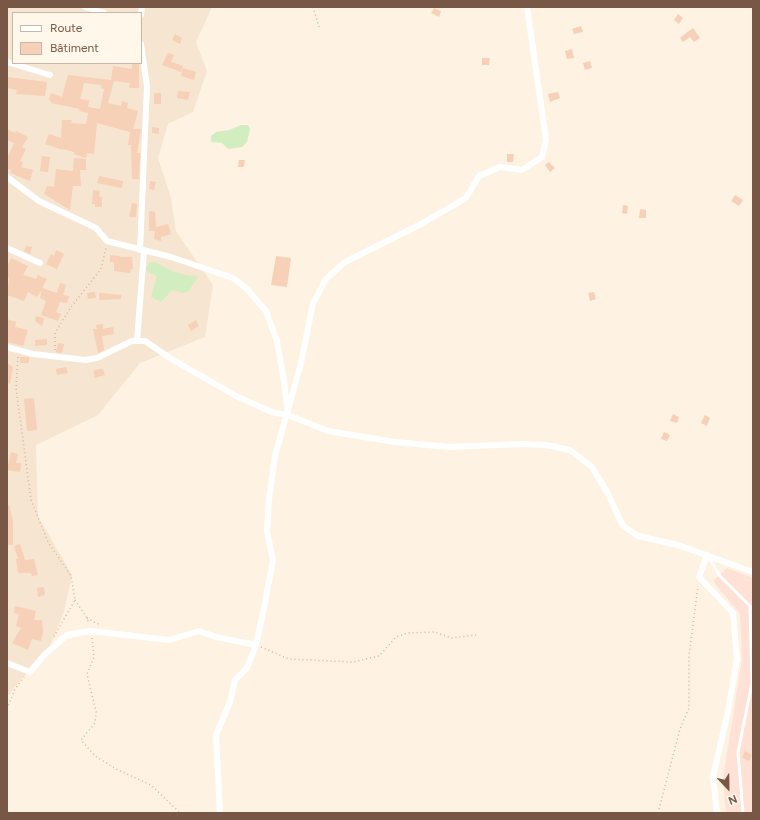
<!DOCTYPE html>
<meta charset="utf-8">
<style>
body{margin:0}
#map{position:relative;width:760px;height:820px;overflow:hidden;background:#fef3e2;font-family:Figtree,sans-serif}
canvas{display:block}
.frame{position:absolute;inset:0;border:8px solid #785746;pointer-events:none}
.legend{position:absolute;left:12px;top:12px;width:130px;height:52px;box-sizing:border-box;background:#fff7ea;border:1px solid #c9b7a8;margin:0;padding:5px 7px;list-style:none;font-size:12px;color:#785746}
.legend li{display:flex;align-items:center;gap:8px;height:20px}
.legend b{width:20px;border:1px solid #c9b7a8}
.north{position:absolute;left:708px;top:768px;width:40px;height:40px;-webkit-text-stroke:3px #fff7ea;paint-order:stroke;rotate:158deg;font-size:11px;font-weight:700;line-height:16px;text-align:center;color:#785746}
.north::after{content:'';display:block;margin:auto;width:14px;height:18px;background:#785746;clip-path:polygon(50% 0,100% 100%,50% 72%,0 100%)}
</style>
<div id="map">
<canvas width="760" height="820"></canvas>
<div class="frame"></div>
<ul class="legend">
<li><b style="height:5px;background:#fff"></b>Route</li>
<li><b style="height:11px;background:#f6d0b7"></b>Bâtiment</li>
</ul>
<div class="north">N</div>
</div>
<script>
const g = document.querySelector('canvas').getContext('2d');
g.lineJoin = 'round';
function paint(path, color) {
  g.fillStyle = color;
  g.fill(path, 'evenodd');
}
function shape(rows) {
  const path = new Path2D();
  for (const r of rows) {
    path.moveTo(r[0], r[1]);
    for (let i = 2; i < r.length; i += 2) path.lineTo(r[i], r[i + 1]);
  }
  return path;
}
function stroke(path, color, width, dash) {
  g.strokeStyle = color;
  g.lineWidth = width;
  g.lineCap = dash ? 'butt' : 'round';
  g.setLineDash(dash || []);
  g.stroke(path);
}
paint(shape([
 [7,7,212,7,196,42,207,71,193,112,168,124,158,158,171,198,176,231,213,285,205,337,140,363,98,415,36,445,38,516,72,575,64,612,45,658,21,679,7,697],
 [13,13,141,13,141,63,13,63]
]), '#f6e5d0');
paint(shape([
 [727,568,753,578,753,813,726,813,723,779,742,659,740,614,713,581]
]), '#ffe1d5');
paint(shape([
 [241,125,248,125,250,129,247,142,242,147,228,149,222,143,211,142,211,136,216,132,229,130],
 [154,262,172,271,186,275,198,276,197,278,188,292,183,293,172,290,161,302,151,297,157,276,148,272,146,269,149,263]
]), '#d2edbf');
paint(shape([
 [434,8,441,11,439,17,431,13],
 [678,14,683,18,679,24,674,20],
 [581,26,583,32,574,34,572,29],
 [693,28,700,38,694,42,690,37,683,42,680,38],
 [175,34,182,38,180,44,172,40],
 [572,49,574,58,567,59,565,51],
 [168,53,174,55,171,62,183,66,181,72,162,65],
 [482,58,490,58,489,65,482,65],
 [590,61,592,68,585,70,583,63],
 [132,63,139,63,139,88,129,88,130,83,114,81,108,103,121,106,122,101,128,103,127,108,138,111,133,129,141,129,137,153,140,153,139,179,132,179,131,145,128,145,130,132,97,123,94,154,87,153,86,158,74,154,74,152,63,149,63,150,45,144,49,134,61,138,62,120,72,120,71,123,86,124,88,113,79,111,80,109,51,103,51,101,49,100,51,93,62,97,68,75,111,80,113,66,132,69],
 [84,83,102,85,101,88,104,89,100,109,88,107,89,100,80,99],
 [183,68,196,72,194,80,181,76],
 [7,77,47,82,45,96,16,94,17,90,7,88],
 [178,91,190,92,188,100,177,98],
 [558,92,560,98,550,102,548,94],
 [154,93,161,93,161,104,154,104],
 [152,127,159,128,159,134,152,133],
 [7,129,15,133,16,131,28,137,22,147,26,149,20,161,23,162,21,167,33,170,30,181,10,173,11,170,7,168,7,159,14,143,7,140],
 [507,154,514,154,513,162,507,162],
 [42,156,50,157,48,172,40,171],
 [74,158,86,159,86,170,80,170,81,186,73,186,70,210,44,194,47,186,54,187,56,169,73,171],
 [239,160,245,160,244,167,238,167],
 [549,162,555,168,550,172,545,165],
 [99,176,123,181,122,188,97,183],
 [150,181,156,182,154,190,149,189],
 [93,190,100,191,99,197,102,197,102,207,95,207,95,204,92,204],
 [735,195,743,200,739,206,731,201],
 [132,203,137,204,136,217,129,217],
 [623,205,628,206,627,214,622,213],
 [640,209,646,210,646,218,639,218],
 [150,211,155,212,156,227,168,224,171,234,161,237,161,241,154,239,155,231,149,231,149,214],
 [26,246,32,247,30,254,24,251],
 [56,250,64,254,57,269,46,264,51,254,54,256],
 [110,255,121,256,120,257,132,257,133,269,131,269,130,273,114,271,114,262,110,262],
 [276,256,291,258,287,287,271,285],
 [11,258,28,266,23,275,36,279,38,275,47,279,42,288,57,293,60,283,66,285,63,295,69,296,67,303,60,302,56,312,61,314,58,321,41,315,46,301,40,298,42,290,37,297,28,292,24,301,7,295,9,278,7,277,7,266],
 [95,292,96,298,88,299,87,293],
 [594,292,596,299,590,301,588,293],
 [99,293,121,295,121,299,99,300],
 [36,316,44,318,42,326,35,321],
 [7,319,16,322,15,327,28,330,23,346,7,342],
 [196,320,199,326,191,331,188,325],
 [103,324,103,329,113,327,114,334,102,336,104,350,98,353,93,329,97,329,96,325],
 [47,339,47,345,35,346,35,340],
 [58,343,64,344,62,353,56,352],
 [20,357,29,357,29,363,20,363],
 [7,363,13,367,10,384,7,383],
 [66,367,68,373,57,375,56,369],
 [99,369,103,369,105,375,95,378,93,371],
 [34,398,37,430,27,431,24,399],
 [673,414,679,417,677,423,670,421],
 [705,415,710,418,707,426,701,423],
 [664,432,670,435,667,441,661,439],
 [11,452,18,454,16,463,21,463,20,472,7,470],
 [7,505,9,505,13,521,13,545,8,545],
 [20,544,25,560,34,559,38,575,32,576,31,573,18,573,16,559,18,559,14,546],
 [44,587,45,595,38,597,37,588],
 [15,606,36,611,34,620,42,620,43,632,41,641,32,639,28,650,12,643,21,628,16,626,19,614,14,613],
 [745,751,752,755,749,761,742,757]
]), '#f6d0b7');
stroke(shape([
 [313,7,319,27],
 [55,350,55,333,71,307,101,269,106,248],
 [18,357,16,388,31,500,48,542,71,576,75,600,53,638],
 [75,600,87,618,89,624],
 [87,618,100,625],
 [92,638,94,657,87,674,96,712,95,723,81,740,95,756,116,769,151,785,180,813],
 [261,647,289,659,353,662,379,656,396,637,407,633,435,632,451,638,476,635],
 [7,709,15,689,24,677],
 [658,813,680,729,689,708,689,656,698,586]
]), '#dbb39a', 1.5, [1, 3]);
stroke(shape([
 [709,558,720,576,753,609],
 [743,813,738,752,752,683,750,607]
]), '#fff', 3);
stroke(shape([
 [85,7,104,13],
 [141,15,142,7],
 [7,62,50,75],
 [7,177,39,201,96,228,107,241,171,257,233,278,247,289,266,311,277,341,284,381,288,415,328,431,395,442,449,447,522,444,546,445,570,450,592,467,607,492,623,526,638,536,678,545,753,572],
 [7,248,40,263],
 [140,250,147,86,141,44],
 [137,341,144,251],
 [7,347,33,354,86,360,97,358,132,341,145,341,170,358,236,396,274,413,288,415],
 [707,555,699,577,733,613,737,659,728,711,713,777,717,813],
 [7,663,30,672,44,655,67,635,90,631,169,640,199,631,216,637,256,645],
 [220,813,216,735,230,702,235,680,247,668,256,645,264,608,273,560,267,531,269,499,275,456,301,363,313,303,326,279,345,262,421,224,466,198,479,176,500,167,522,170,542,157,546,140,527,7]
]), '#fff', 6);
</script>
